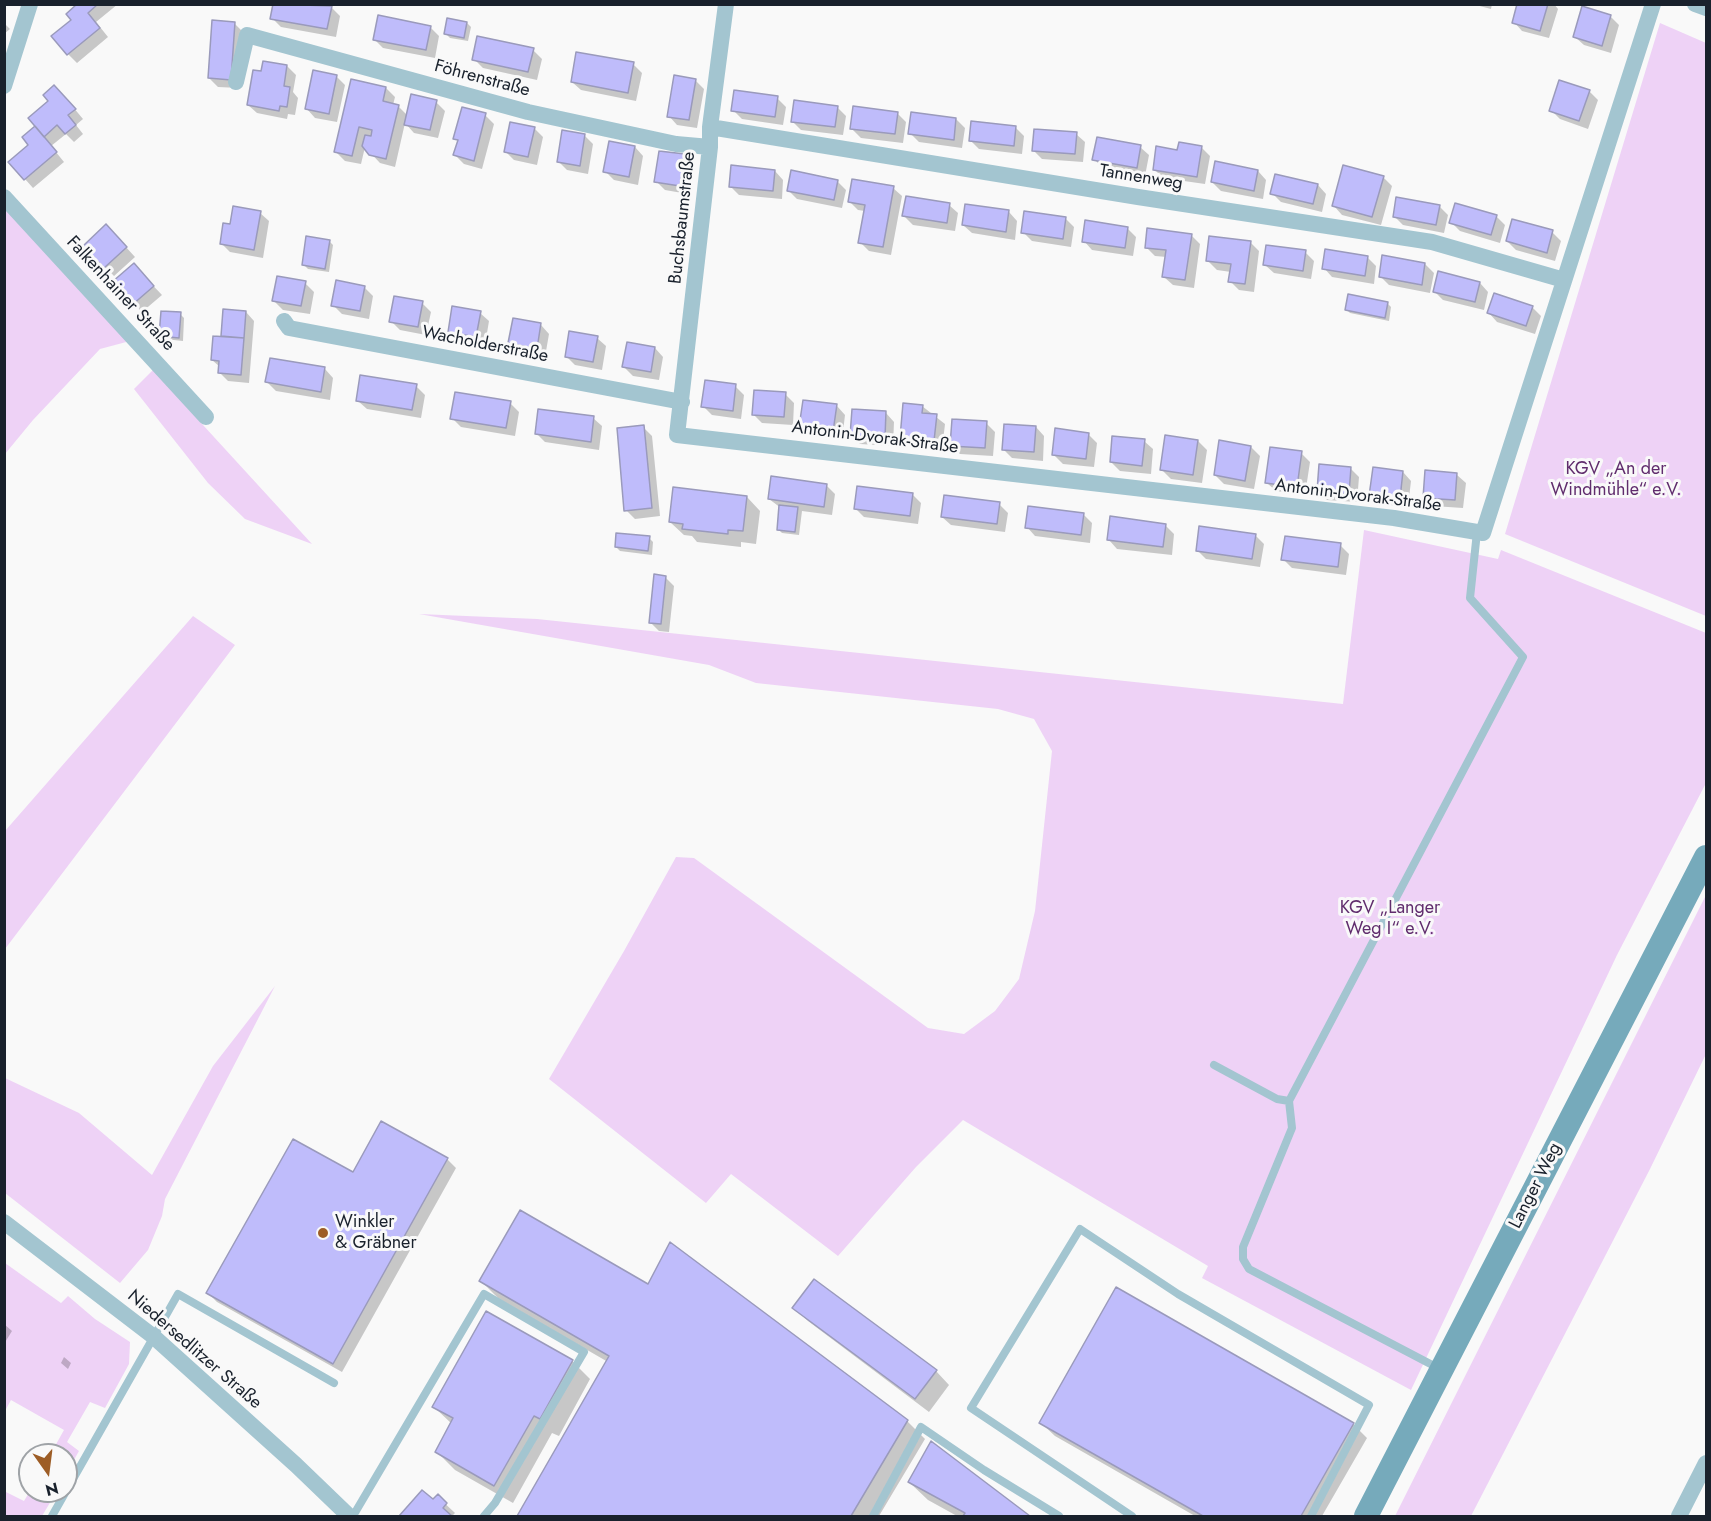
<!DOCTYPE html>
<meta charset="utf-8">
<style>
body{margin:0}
#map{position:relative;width:1711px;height:1521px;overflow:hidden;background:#f9f9f9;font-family:Jost,sans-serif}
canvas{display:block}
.frame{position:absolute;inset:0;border:6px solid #19212c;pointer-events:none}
.north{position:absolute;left:18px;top:1443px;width:60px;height:60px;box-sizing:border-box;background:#f9f9f9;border:2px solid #9fa3a7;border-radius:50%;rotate:166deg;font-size:16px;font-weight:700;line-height:24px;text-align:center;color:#19212c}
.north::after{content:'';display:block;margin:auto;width:21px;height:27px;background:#9d5d26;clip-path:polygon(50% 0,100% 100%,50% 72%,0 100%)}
</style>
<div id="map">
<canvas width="1711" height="1521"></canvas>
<div class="frame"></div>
<div class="north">N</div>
</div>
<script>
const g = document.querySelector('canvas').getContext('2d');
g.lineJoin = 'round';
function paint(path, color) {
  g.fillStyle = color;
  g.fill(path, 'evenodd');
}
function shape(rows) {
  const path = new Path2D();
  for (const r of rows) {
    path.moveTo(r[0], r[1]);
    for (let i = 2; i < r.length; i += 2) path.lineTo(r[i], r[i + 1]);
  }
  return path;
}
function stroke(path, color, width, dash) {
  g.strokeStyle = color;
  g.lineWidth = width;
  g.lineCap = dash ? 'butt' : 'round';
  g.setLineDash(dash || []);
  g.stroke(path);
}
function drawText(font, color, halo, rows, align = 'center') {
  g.font = font + ' Jost,sans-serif';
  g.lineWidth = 6;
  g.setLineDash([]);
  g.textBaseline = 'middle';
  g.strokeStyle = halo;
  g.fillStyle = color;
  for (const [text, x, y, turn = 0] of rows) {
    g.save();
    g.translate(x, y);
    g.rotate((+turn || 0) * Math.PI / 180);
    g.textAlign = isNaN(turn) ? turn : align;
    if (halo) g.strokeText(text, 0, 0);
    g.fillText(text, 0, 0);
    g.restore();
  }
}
paint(shape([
 [1660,23,1706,43,1706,616,1505,534],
 [5,206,130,341,100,349,33,420,5,454],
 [153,370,203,425,312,544,245,519,208,483,134,389],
 [1364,530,1498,559,1501,550,1706,633,1706,783,1617,955,1411,1390,1202,1278,1208,1266,963,1120,916,1167,838,1256,731,1174,706,1203,549,1079,624,951,676,857,694,858,928,1028,964,1034,995,1011,1019,979,1035,911,1052,751,1034,719,998,709,756,683,709,665,419,614,537,619,1343,704],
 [193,616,235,645,5,949,5,831],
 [1706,895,1706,1054,1650,1169,1471,1516,1395,1516],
 [275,986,165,1199,162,1216,148,1250,120,1283,5,1193,5,1078,79,1113,152,1175,213,1066],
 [5,1263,61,1303,68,1296,95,1319,130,1342,129,1364,105,1408,90,1402,67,1442,79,1451,66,1474,66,1455,50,1455,64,1430,11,1400,5,1411],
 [4,1491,24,1501,30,1491,57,1491,42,1516,5,1516]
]), '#eed2f6');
paint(shape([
 [79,4,118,4,96,22,108,37,77,63,68,54,73,20],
 [274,4,315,4,331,7,340,16,336,37,281,27,272,18],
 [1472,4,1492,4,1491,9],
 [1519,4,1554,4,1558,9,1549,38,1522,31,1514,22],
 [1610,16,1619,25,1611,53,1584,45,1575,37],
 [4,23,10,29,4,34],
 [467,23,471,27,468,41,450,38,446,34],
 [235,24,244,33,239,88,218,87,209,78],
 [430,27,439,36,435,58,383,48,374,39],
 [533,50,542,59,537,80,483,68,474,59],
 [633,64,642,73,636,101,581,90,572,82],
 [287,66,296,75,293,92,298,98,295,115,288,114,287,119,257,113,248,105,263,73],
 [336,76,345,85,337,122,315,118,307,109],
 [695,80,704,89,697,128,677,125,669,116],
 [386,88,395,97,393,105,398,106,408,116,436,102,445,111,438,138,414,133,405,123,395,167,380,163,365,147,361,164,345,161,336,152],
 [1589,91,1598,100,1588,129,1560,119,1551,110],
 [63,95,83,119,76,125,83,134,74,142,66,134,51,146,64,162,33,188,25,179,30,145,37,126],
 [777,98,786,107,783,125,742,119,733,110],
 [837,107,846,116,843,135,801,130,793,122],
 [897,113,906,122,903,143,861,138,852,129],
 [485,115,494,124,482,169,464,164,455,155,459,142,455,138],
 [956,119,965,128,962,148,919,142,910,133],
 [1015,127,1024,136,1022,154,979,149,970,140],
 [534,128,543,137,537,165,514,160,505,151],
 [1076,134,1085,142,1083,162,1042,159,1033,150],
 [584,135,593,144,588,174,567,170,559,162],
 [635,147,643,156,638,185,614,180,605,171],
 [1140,147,1149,155,1145,176,1103,168,1094,159],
 [1201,147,1210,156,1205,184,1163,178,1154,169,1179,151],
 [684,156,693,165,688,194,665,190,656,181],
 [775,171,783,180,782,199,739,195,730,186],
 [1258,171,1266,180,1263,199,1221,191,1212,182],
 [1383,177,1392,186,1381,225,1342,215,1334,206],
 [837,181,846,190,842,208,797,199,788,190],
 [1318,185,1326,194,1322,212,1281,202,1272,193],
 [893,188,902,196,891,255,869,251,860,242,865,211,858,210,849,201],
 [949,205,958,213,955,231,913,225,904,216],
 [1439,206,1448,215,1444,233,1403,225,1394,216],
 [1009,212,1017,221,1015,240,972,233,963,225],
 [260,213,269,221,263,258,230,252,221,243,231,226],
 [1496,216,1505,225,1500,243,1460,231,1451,222],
 [1065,218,1074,227,1071,247,1032,241,1023,232],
 [1127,228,1136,237,1133,256,1092,250,1084,241],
 [1552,232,1561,241,1555,261,1516,250,1507,241],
 [115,235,135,257,114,276,85,246],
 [1191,235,1200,244,1194,288,1173,285,1164,277,1167,257,1155,256,1146,247],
 [329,241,333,245,329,272,308,269,304,265],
 [1250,242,1259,251,1254,292,1239,290,1230,281,1231,272,1217,270,1208,261],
 [1305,252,1314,261,1311,279,1274,273,1265,265],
 [1368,258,1376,266,1374,284,1332,277,1324,268],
 [1425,264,1434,273,1430,293,1389,285,1380,276],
 [142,274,162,295,142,312,133,304],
 [305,283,314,292,310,314,283,310,274,301],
 [1480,283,1488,292,1484,310,1443,300,1434,291],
 [364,287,373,296,369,319,342,314,333,305],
 [422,303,431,312,426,335,400,330,391,321],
 [1387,303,1391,307,1389,321,1350,313,1346,309],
 [1532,307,1541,316,1535,334,1497,322,1489,313],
 [224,311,246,312,254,321,249,383,228,381,220,373,220,367,212,360,222,338],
 [480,313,489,321,485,345,458,340,449,331],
 [180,314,184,318,183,341,164,339,160,335],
 [541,325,549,334,545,357,518,352,510,343],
 [597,338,606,346,602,370,575,365,566,356],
 [655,348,663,357,659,380,633,376,624,367],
 [325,369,333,378,330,400,276,391,267,382],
 [416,386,425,395,421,418,367,409,358,401],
 [735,386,744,395,741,419,712,415,703,406],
 [785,394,794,403,793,425,762,423,753,414],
 [510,403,519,412,515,436,461,427,452,418],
 [837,406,845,415,842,440,809,435,800,426],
 [922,406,945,424,942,450,910,446,901,438],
 [886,413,894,422,893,446,860,444,851,435],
 [593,418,602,426,599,450,545,442,536,433],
 [986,423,995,432,993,456,960,454,951,445],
 [643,427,652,436,660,516,635,519,626,510],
 [1036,427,1044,436,1043,461,1012,458,1004,450],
 [1088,434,1097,443,1094,467,1063,464,1054,455],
 [1144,441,1153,449,1151,474,1120,471,1111,462],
 [1198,441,1207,450,1202,483,1171,479,1162,470],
 [1251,447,1260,456,1254,489,1224,484,1215,475],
 [1301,453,1310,462,1305,495,1276,491,1267,483],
 [1350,468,1359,477,1357,502,1327,500,1318,491],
 [1403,472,1411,481,1408,507,1380,504,1371,495],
 [1457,475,1466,483,1463,508,1433,506,1425,497],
 [826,485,835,494,832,515,802,511,799,535,782,533,778,529,781,508,769,499],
 [912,494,921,503,918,524,864,517,855,508],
 [747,497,760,511,756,544,741,542,741,547,697,542,692,536,684,535,670,522],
 [999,504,1008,513,1005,532,951,525,942,517],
 [1083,514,1092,523,1090,543,1035,536,1027,527],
 [1165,525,1174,534,1172,555,1117,549,1109,540],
 [1255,535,1264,544,1260,567,1206,559,1197,550],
 [649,538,653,542,652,555,620,551,616,547],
 [1340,545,1349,554,1346,575,1292,568,1283,559],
 [665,577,674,586,669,632,659,631,650,622],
 [382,1123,447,1159,456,1168,342,1372,217,1302,208,1293,353,1174],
 [481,1281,649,1286,907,1421,925,1439,879,1516,519,1516,608,1362,499,1299],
 [794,1308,936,1371,949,1385,929,1412,808,1321],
 [4,1324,12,1331,4,1344],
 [64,1357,71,1363,68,1369,61,1363],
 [572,1361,590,1379,559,1436,552,1433,513,1503,455,1470,437,1452,452,1424,434,1407],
 [1041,1423,1353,1424,1367,1438,1322,1516,1195,1516,1055,1436],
 [931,1444,1028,1516,957,1516,928,1500,909,1482],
 [423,1492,434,1502,438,1497,455,1513,452,1516,401,1516]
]), '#0003');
const building = shape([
 [77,4,98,4,88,13,100,28,67,55,51,36,71,20,66,14,77,4],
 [273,4,332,6,327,29,270,19,273,4],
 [1517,4,1548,4,1540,31,1512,23,1517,4],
 [1582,6,1611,15,1602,46,1573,37,1582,6],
 [378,15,431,26,426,50,373,40,378,15],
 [447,18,467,22,464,38,444,34,447,18],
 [212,20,235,22,231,80,208,78,212,20],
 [477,36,534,48,528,72,472,60,477,36],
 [576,52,634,62,628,93,571,82,576,52],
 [263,61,287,65,284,86,290,87,287,107,280,106,279,111,247,105,253,70,261,71,263,61],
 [313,70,337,75,329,114,305,109,313,70],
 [674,75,696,79,689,120,667,117,674,75],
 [351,79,386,87,383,101,399,105,386,159,369,155,362,146,365,135,371,136,372,130,359,127,352,156,334,152,351,79],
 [1559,80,1590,90,1579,121,1549,111,1559,80],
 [54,85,76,109,68,115,76,125,65,134,57,125,44,137,28,118,48,101,43,95,54,85],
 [734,90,778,96,775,117,731,111,734,90],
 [411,94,437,100,430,130,404,125,411,94],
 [794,100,838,106,835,127,791,122,794,100],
 [853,106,898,112,895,134,850,129,853,106],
 [462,107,486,113,474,161,453,155,458,140,453,139,462,107],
 [911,112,956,118,954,140,908,134,911,112],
 [971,121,1016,126,1014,146,969,141,971,121],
 [510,122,535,127,528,157,504,152,510,122],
 [35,126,57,152,24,180,8,162,28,145,22,137,35,126],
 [1034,129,1077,132,1075,154,1032,151,1034,129],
 [562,130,585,134,580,166,557,162,562,130],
 [1097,137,1141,145,1137,168,1092,160,1097,137],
 [609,141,635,146,629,177,603,172,609,141],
 [1179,142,1202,146,1197,177,1153,170,1156,146,1177,150,1179,142],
 [659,151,685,154,680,186,654,182,659,151],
 [1215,161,1258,170,1254,191,1211,182,1215,161],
 [731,165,775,170,773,191,729,187,731,165],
 [1343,165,1384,176,1372,217,1332,206,1343,165],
 [791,170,838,180,834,200,787,191,791,170],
 [1275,174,1318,184,1313,204,1270,194,1275,174],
 [852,179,894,186,883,247,858,243,865,205,848,202,852,179],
 [906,196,950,203,947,223,902,216,906,196],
 [1396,197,1440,205,1436,225,1393,217,1396,197],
 [1455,203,1497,215,1491,235,1449,223,1455,203],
 [965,204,1009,210,1006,232,962,225,965,204],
 [233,206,261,211,254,250,220,244,223,223,230,224,233,206],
 [1024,211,1066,217,1063,239,1021,233,1024,211],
 [1512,219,1553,230,1547,253,1506,241,1512,219],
 [1085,220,1128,227,1125,248,1082,242,1085,220],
 [106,224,127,247,104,268,83,246,106,224],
 [1147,228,1192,234,1185,280,1162,277,1166,250,1145,248,1147,228],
 [306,236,330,240,325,269,302,265,306,236],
 [1209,236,1251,241,1245,284,1228,282,1231,264,1206,261,1209,236],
 [1266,245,1306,250,1303,271,1263,265,1266,245],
 [1325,249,1368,256,1365,276,1322,269,1325,249],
 [1382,255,1425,263,1422,285,1379,277,1382,255],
 [134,263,154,286,132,305,112,282,134,263],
 [1438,271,1480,282,1475,302,1433,292,1438,271],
 [277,276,306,281,301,306,272,301,277,276],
 [336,280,365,286,360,311,331,306,336,280],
 [1494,293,1533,306,1526,326,1487,313,1494,293],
 [1348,294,1388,302,1385,318,1345,310,1348,294],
 [394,296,423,301,418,327,389,322,394,296],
 [452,306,481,311,476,337,448,332,452,306],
 [223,309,246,311,244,338,221,336,223,309],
 [161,311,181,312,179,338,159,336,161,311],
 [513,318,541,323,537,349,508,343,513,318],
 [569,331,598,336,593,362,565,357,569,331],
 [213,336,244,338,241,375,218,373,219,361,211,360,213,336],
 [627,342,655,347,651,372,622,367,627,342],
 [270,358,325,367,321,392,265,382,270,358],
 [360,375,417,384,412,410,356,401,360,375],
 [705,380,736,384,733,411,701,407,705,380],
 [754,390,786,392,784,417,752,415,754,390],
 [455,392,511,401,506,428,450,419,455,392],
 [803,400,837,404,833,432,799,427,803,400],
 [903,403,923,405,922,413,937,414,934,441,900,438,903,403],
 [538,409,594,416,591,442,535,434,538,409],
 [852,409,886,411,885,438,850,436,852,409],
 [952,419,987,421,985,448,950,446,952,419],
 [1004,424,1036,426,1034,452,1002,450,1004,424],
 [644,425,652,508,624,511,617,428,644,425],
 [1055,428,1089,433,1086,459,1052,455,1055,428],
 [1165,435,1198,440,1193,475,1160,470,1165,435],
 [1112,436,1145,439,1142,466,1110,462,1112,436],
 [1219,440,1251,446,1245,481,1214,475,1219,440],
 [1270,447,1302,451,1297,487,1265,483,1270,447],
 [1319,464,1351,467,1349,494,1317,491,1319,464],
 [1373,467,1403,471,1400,499,1369,496,1373,467],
 [1425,470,1457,473,1455,500,1423,498,1425,470],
 [771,476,827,484,824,507,768,499,771,476],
 [857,486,913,493,910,516,854,509,857,486],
 [673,487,747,496,743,531,728,530,728,534,682,529,683,524,669,522,673,487],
 [944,495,1000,502,997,524,941,517,944,495],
 [779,505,798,507,795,532,777,530,779,505],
 [1028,506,1084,513,1081,535,1025,528,1028,506],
 [1110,516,1166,524,1163,547,1107,540,1110,516],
 [1199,526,1256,534,1252,559,1196,551,1199,526],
 [616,533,650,536,648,551,615,547,616,533],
 [1285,536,1341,543,1338,567,1281,560,1285,536],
 [654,574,666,576,661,624,649,623,654,574],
 [381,1121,448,1158,333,1364,206,1293,293,1139,353,1172,381,1121],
 [520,1210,648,1284,670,1242,908,1420,851,1516,517,1516,609,1356,479,1281,520,1210],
 [814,1279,937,1370,915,1399,792,1308,814,1279],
 [1116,1287,1354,1423,1301,1516,1203,1516,1039,1423,1116,1287],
 [486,1311,573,1360,540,1419,534,1416,494,1486,435,1452,453,1418,432,1407,486,1311],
 [931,1441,1030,1516,963,1516,965,1513,908,1482,931,1441],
 [422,1490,433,1499,438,1494,447,1503,443,1508,452,1516,399,1516,422,1490]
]);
paint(building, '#bfbcfb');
stroke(building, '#9a9abb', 1.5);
stroke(shape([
 [1214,1065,1277,1099,1289,1101,1523,657,1470,598,1477,532],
 [1289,1101,1292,1128,1243,1247,1243,1259,1249,1269,1440,1369],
 [52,1516,178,1294,334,1383],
 [353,1516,484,1294,584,1352,495,1503,484,1516],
 [873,1516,921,1427,984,1470,1059,1516],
 [1132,1516,971,1408,1080,1229,1178,1294,1369,1405,1311,1516]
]), '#a3c5d0', 8);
stroke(shape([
 [726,4,710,127,710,147,677,435,1394,518,1483,533,1653,4],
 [1695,4,1706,8],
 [236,82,247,35,528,112,676,144,710,147],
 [4,86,30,4],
 [710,127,1138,197,1432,242,1564,280],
 [4,197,206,417],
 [284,321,289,328,682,402],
 [4,1222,154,1337,296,1465,349,1516],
 [1679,1516,1706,1463]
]), '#a3c5d0', 16);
stroke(shape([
 [1366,1516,1706,857]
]), '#76aabb', 24);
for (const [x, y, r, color] of [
 [323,1233,6,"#9d5d26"]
]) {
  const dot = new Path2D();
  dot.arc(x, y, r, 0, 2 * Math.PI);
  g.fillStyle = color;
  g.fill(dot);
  stroke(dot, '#f9f9f9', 2);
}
drawText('18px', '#19212c', '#f9f9f9', [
 ["Föhrenstraße",482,79,15],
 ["Tannenweg",1141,178,9],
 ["Buchsbaumstraße",683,218,-84],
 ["Falkenhainer Straße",120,294,47],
 ["Wacholderstraße",485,345,11],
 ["Antonin-Dvorak-Straße",875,438,7],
 ["Antonin-Dvorak-Straße",1358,496,7],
 ["Langer Weg",1536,1186,-63],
 ["Niedersedlitzer Straße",194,1350,41]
]);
drawText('18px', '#602c6d', '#f9f9f9', [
 ["KGV „An der",1616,470],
 ["Windmühle“ e.V.",1616,491],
 ["KGV „Langer",1390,909],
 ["Weg I“ e.V.",1390,930]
]);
drawText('18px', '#19212c', '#f9f9f9', [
 ["Winkler",335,1223],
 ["& Gräbner",335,1244]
], 'left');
</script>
